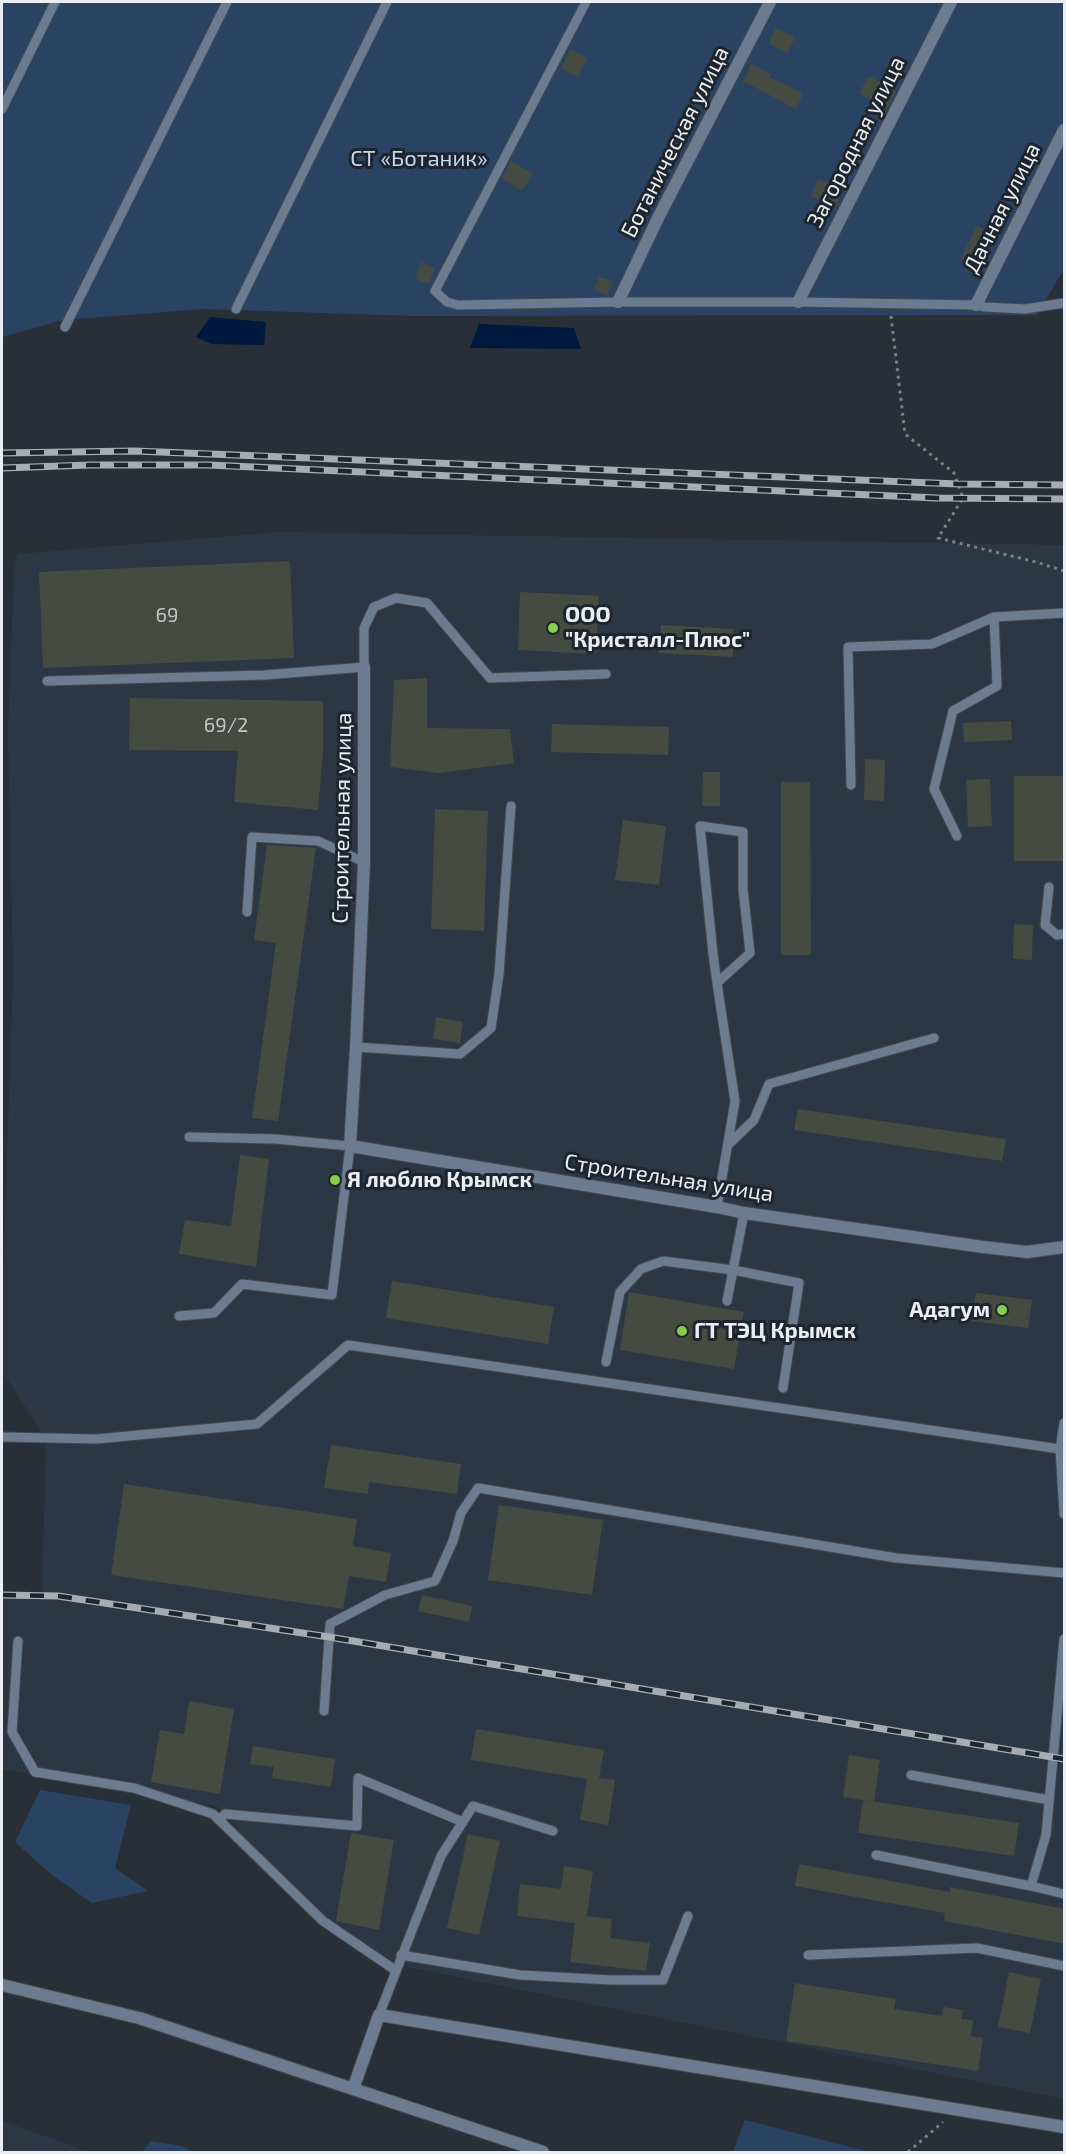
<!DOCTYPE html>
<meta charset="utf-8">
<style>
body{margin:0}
#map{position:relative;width:1066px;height:2154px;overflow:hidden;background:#282f37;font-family:"Exo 2",sans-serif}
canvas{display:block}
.frame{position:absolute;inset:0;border:3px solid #eaeef4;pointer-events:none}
</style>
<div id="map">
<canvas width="1066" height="2154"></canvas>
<div class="frame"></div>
</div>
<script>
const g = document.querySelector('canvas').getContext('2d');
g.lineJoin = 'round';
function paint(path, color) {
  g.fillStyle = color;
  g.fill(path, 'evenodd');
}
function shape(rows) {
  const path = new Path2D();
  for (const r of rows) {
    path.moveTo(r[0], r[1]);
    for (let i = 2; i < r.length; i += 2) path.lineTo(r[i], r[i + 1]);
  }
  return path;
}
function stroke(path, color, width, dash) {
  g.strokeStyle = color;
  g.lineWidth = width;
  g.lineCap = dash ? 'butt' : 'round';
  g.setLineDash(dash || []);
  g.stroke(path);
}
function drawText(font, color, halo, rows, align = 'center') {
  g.font = font + ' "Exo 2",sans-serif';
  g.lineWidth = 6;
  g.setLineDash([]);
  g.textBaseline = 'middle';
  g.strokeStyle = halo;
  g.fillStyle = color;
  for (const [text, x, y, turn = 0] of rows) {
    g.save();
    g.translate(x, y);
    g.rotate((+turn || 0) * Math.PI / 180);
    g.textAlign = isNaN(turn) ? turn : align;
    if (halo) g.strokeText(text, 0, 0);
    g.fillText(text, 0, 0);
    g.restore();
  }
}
paint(shape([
 [280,532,1064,545,1064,2099,397,1965,346,1942,323,1921,217,1806,2,1769,2,1591,42,1594,46,1438,2,1371,2,1312,13,974,8,731,14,569,18,554],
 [2,2121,86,2151,91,2152,2,2152]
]), '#2c3745');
paint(shape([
 [2,2,1064,2,1064,269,1037,315,413,316,203,309,63,320,2,337],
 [40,1790,131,1805,115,1868,148,1891,92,1903,52,1875,15,1842],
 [745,2120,870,2152,733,2152],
 [151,2141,181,2146,194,2152,142,2152]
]), '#2a4363');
paint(shape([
 [210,317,266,322,264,345,211,344,196,337],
 [479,324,574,328,581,349,470,348]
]), '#00193e');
paint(shape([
 [776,28,795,38,787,53,769,43],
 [570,49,587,58,578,77,561,69],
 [751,64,771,74,770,77,803,94,796,109,743,81],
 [869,76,896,91,887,109,859,93],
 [511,161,533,174,522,191,502,178],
 [818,179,843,189,836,207,811,197],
 [977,226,996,235,978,269,960,260],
 [421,262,435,268,429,284,415,279],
 [599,277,613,281,608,295,594,290],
 [290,561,294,658,43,668,39,572],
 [520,592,599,596,596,654,518,650],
 [661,625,734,629,733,657,659,653],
 [427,678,427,728,510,729,514,763,439,773,390,767,394,680],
 [130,698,323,701,323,752,318,810,234,802,238,751,129,750],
 [1011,721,1012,740,964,742,963,723],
 [552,724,669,727,668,755,551,752],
 [865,759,885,760,884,801,864,800],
 [703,772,720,772,720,806,702,806],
 [1014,776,1065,776,1065,861,1014,861],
 [990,779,992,826,968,827,966,780],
 [781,782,810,782,811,955,781,955],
 [435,809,488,811,484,931,431,929],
 [623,820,666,826,659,885,615,880],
 [267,845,316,848,278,1121,252,1118,276,943,254,940],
 [1014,924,1033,925,1032,960,1013,959],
 [436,1017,463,1022,460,1043,433,1039],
 [798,1109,1006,1139,1002,1161,794,1130],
 [240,1155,269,1159,256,1267,179,1254,185,1220,231,1226],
 [392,1281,554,1307,548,1344,386,1318],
 [629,1292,744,1312,734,1369,620,1350],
 [976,1293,1032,1300,1028,1328,972,1321],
 [331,1445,461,1464,457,1494,369,1482,368,1494,324,1488],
 [124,1484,357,1519,353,1546,391,1553,386,1582,349,1576,343,1609,111,1575],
 [499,1505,603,1520,592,1595,488,1580],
 [422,1595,472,1606,469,1622,418,1611],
 [189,1701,234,1709,220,1794,151,1782,160,1730,184,1734],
 [476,1729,604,1750,599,1778,615,1780,608,1825,580,1820,587,1779,471,1760],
 [253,1746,335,1759,331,1787,272,1778,274,1767,250,1764],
 [849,1755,880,1760,874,1802,843,1797],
 [863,1800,1019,1823,1014,1856,858,1833],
 [351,1833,394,1840,379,1930,336,1921],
 [468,1834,500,1841,479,1935,447,1928],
 [799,1864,950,1892,950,1887,1065,1909,1065,1944,944,1921,945,1913,795,1886],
 [564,1866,593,1871,587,1916,612,1919,610,1938,650,1943,646,1971,570,1962,575,1923,517,1916,520,1884,561,1889],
 [1009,1972,1041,1979,1030,2033,998,2027],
 [795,1983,896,1999,894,2009,942,2016,943,2007,963,2010,961,2019,973,2020,971,2036,983,2038,978,2071,786,2041]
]), '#454b41');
const lane = shape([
 [586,2,435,291,447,302,458,305,618,302,798,302,976,305,985,307,1025,309,1064,303],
 [2,109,55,2],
 [236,309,387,2],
 [65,327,227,2],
 [47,681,265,675,364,667,364,628,374,607,396,598,427,603,490,678,606,674],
 [851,785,848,647,932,644,994,617],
 [957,836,934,789,953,711,997,686,994,617,1064,613],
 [1049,887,1045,925,1057,935,1064,934],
 [247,912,252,837,318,841,364,862],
 [717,983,750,953,743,889,743,832,700,826,713,954,717,983,735,1101,717,1207],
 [356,1047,460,1054,491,1028,499,974,511,806],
 [729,1144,754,1120,769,1084,934,1038],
 [727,1301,733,1270,799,1283,783,1388],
 [179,1316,214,1313,242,1284,332,1295,350,1146,275,1139,189,1137],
 [606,1362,620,1292,641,1269,663,1261,733,1270,744,1213],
 [2,1437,96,1439,257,1424,348,1345,1060,1449,1064,1423],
 [1060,1449,1064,1514],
 [1064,1639,1046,1835,1031,1886,1064,1894],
 [18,1641,12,1732,35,1772,134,1788,213,1814,323,1921,395,1970],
 [324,1711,330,1624,385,1595,435,1581,453,1541,461,1513,478,1488,896,1558,1064,1573],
 [911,1775,1049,1800],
 [219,1820,225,1814,357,1826,358,1778,463,1822],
 [876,1855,1031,1886],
 [401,1955,520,1975,611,1980,663,1980,688,1916],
 [808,1955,977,1948,1064,1966],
 [379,2015,441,1856,473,1806,553,1831]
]);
const street = shape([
 [618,302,658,218,770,2],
 [798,302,951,2],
 [976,305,1064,130],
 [364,667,364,862,356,1047,350,1146,717,1207,744,1213,983,1247,1027,1252,1064,1247],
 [2,1985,139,2018,543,2152],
 [353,2089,379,2015,1064,2127]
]);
stroke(lane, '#434a51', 11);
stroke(street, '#434a51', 14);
stroke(shape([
 [891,316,905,434,954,473,963,498,938,538,1036,562,1064,571],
 [908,2152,943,2122]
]), '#7a8087', 3, [3, 4.5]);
stroke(lane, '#6c7c90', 9);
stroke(street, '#6c7c90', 12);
const rail = shape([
 [2,453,135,451,958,484,1064,485],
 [2,468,90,465,209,465,937,498,1064,499],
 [2,1595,58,1596,329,1637,1064,1759]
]);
stroke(rail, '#a7acb3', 7);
stroke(rail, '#1e252d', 4.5, [14]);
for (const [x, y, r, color] of [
 [553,628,6,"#87cf4b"],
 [335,1180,6,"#87cf4b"],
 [1002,1310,6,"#87cf4b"],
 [682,1331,6,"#87cf4b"]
]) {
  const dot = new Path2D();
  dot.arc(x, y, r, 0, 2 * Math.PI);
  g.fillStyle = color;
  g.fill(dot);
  stroke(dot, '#1e252d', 2);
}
drawText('20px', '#c1c5c7', null, [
 ["69",167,615],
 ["69/2",226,725]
]);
drawText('22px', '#eaeef4', '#1e252d', [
 ["Ботаническая улица",675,142,-63],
 ["Загородная улица",856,142,-63],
 ["Дачная улица",1002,208,-63],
 ["Строительная улица",342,818,-89],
 ["Строительная улица",669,1178,9]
]);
drawText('22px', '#c2d7f2', '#1e252d', [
 ["СТ «Ботаник»",419,159]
]);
drawText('bold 22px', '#eaeef4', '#1e252d', [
 ["ООО",565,615],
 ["\"Кристалл-Плюс\"",565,640],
 ["Я люблю Крымск",347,1180],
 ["Адагум",990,1310,"right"],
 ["ГТ ТЭЦ Крымск",694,1331]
], 'left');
</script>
